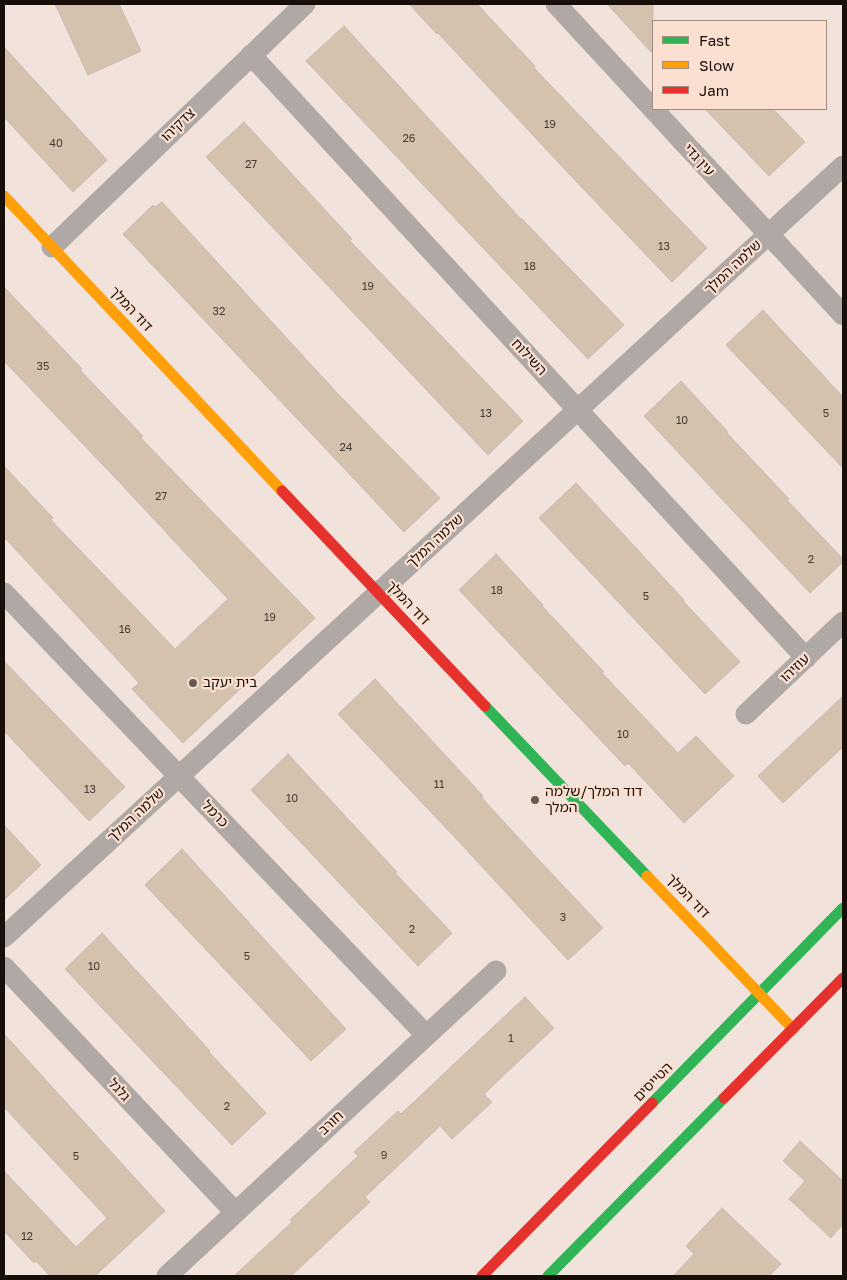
<!DOCTYPE html>
<meta charset="utf-8">
<style>
body{margin:0}
#map{position:relative;width:847px;height:1280px;overflow:hidden;background:#f1e3db;font-family:"Golos Text",sans-serif}
canvas{display:block}
.frame{position:absolute;inset:0;border:5px solid #180f0a;pointer-events:none}
.legend{position:absolute;left:652px;top:20px;width:175px;height:90px;box-sizing:border-box;background:#fbe0d1;border:1px solid #a08c81;margin:0;padding:6px 9px;list-style:none;font-size:15px;color:#180f0a}
.legend li{display:flex;align-items:center;gap:10px;height:25px}
.legend b{width:25px;border:1px solid #a08c81}
</style>
<div id="map">
<canvas width="847" height="1280"></canvas>
<div class="frame"></div>
<ul class="legend">
<li><b style="height:6px;background:#30b455"></b>Fast</li>
<li><b style="height:6px;background:#ff9f0a"></b>Slow</li>
<li><b style="height:6px;background:#e5322d"></b>Jam</li>
</ul>
</div>
<script>
const g = document.querySelector('canvas').getContext('2d');
g.lineJoin = 'round';
function paint(path, color) {
  g.fillStyle = color;
  g.fill(path, 'evenodd');
}
function shape(rows) {
  const path = new Path2D();
  for (const r of rows) {
    path.moveTo(r[0], r[1]);
    for (let i = 2; i < r.length; i += 2) path.lineTo(r[i], r[i + 1]);
  }
  return path;
}
function stroke(path, color, width, dash) {
  g.strokeStyle = color;
  g.lineWidth = width;
  g.lineCap = dash ? 'butt' : 'round';
  g.setLineDash(dash || []);
  g.stroke(path);
}
function drawText(font, color, halo, rows, align = 'center') {
  g.font = font + ' "Golos Text","Noto Sans Hebrew",sans-serif';
  g.lineWidth = 4.5;
  g.setLineDash([]);
  g.textBaseline = 'middle';
  g.strokeStyle = halo;
  g.fillStyle = color;
  for (const [text, x, y, turn = 0] of rows) {
    g.save();
    g.translate(x, y);
    g.rotate((+turn || 0) * Math.PI / 180);
    g.textAlign = isNaN(turn) ? turn : align;
    if (halo) g.strokeText(text, 0, 0);
    g.fillText(text, 0, 0);
    g.restore();
  }
}
const building = shape([
 [55,4,119,4,141,51,88,75,55,4],
 [409,4,477,4,535,66,534,68,707,248,672,282,570,175,438,33,437,34,409,4],
 [607,4,653,4,653,54,607,4],
 [344,26,521,219,522,219,624,325,588,359,306,61,344,26],
 [4,47,107,160,73,192,4,117,4,47],
 [705,109,773,109,805,142,769,176,705,109],
 [244,122,352,239,350,241,523,421,488,455,206,157,244,122],
 [162,202,337,393,440,498,404,532,123,234,153,205,155,207,162,202],
 [4,287,82,369,80,370,143,436,141,438,315,618,183,743,132,689,139,683,4,537,4,466,53,518,51,520,175,649,228,599,122,485,4,361,4,287],
 [763,310,843,397,843,468,726,345,763,310],
 [681,381,728,432,727,433,789,499,787,500,843,559,843,562,810,593,644,416,681,381],
 [576,483,684,600,683,601,740,662,705,694,539,518,576,483],
 [496,554,543,605,542,606,604,672,602,673,678,753,696,736,734,776,684,823,628,763,625,766,459,590,496,554],
 [4,661,125,787,89,821,4,731,4,661],
 [375,679,483,796,482,798,538,859,603,928,568,960,462,845,338,714,375,679],
 [843,696,843,747,783,803,758,776,843,696],
 [288,754,397,872,395,873,452,933,418,966,251,790,288,754],
 [4,825,41,865,4,900,4,825],
 [182,849,346,1029,311,1061,145,885,182,849],
 [102,933,210,1051,209,1052,266,1113,232,1145,65,969,102,933],
 [525,997,554,1028,484,1094,492,1102,452,1139,440,1126,365,1197,370,1202,291,1276,234,1276,292,1222,290,1220,358,1156,354,1152,398,1111,401,1114,525,997],
 [4,1034,165,1211,95,1276,50,1276,36,1261,34,1263,4,1231,4,1171,76,1247,107,1218,4,1107,4,1034],
 [800,1141,843,1181,843,1224,831,1238,789,1199,805,1181,783,1161,800,1141],
 [722,1208,781,1264,769,1276,673,1276,694,1254,686,1246,722,1208]
]);
paint(building, '#d5c2ae');
stroke(building, '#c4bbb3', 1);
stroke(shape([
 [556,4,843,315],
 [251,55,806,658],
 [52,247,305,4],
 [4,593,426,1035],
 [746,714,843,622],
 [4,937,843,166],
 [4,967,235,1212],
 [167,1276,496,971]
]), '#b0a8a5', 21);
stroke(shape([
 [485,706,647,876],
 [652,1103,843,908],
 [548,1276,724,1098]
]), '#30b455', 11);
stroke(shape([
 [4,196,282,491],
 [647,876,793,1029]
]), '#ff9f0a', 11);
stroke(shape([
 [282,491,485,706],
 [724,1098,843,978],
 [482,1276,652,1103]
]), '#e5322d', 11);
for (const [x, y, r, color] of [
 [193,683,5,"#645953"],
 [535,800,5,"#645953"]
]) {
  const dot = new Path2D();
  dot.arc(x, y, r, 0, 2 * Math.PI);
  g.fillStyle = color;
  g.fill(dot);
  stroke(dot, '#fbe0d1', 2);
}
drawText('11px', '#473c33', null, [
 ["19",550,125],
 ["26",409,139],
 ["40",56,144],
 ["27",251,165],
 ["13",664,247],
 ["18",530,267],
 ["19",368,287],
 ["32",219,312],
 ["35",43,367],
 ["13",486,414],
 ["5",826,414],
 ["10",682,421],
 ["24",346,448],
 ["27",161,497],
 ["2",811,560],
 ["18",497,591],
 ["5",646,597],
 ["19",270,618],
 ["16",125,630],
 ["10",623,735],
 ["11",439,785],
 ["13",90,790],
 ["10",292,799],
 ["3",563,918],
 ["2",412,930],
 ["5",247,957],
 ["10",94,967],
 ["1",511,1039],
 ["2",227,1107],
 ["9",384,1156],
 ["5",76,1157],
 ["12",27,1237]
]);
drawText('14px', '#180f0a', '#fbe0d1', [
 ["צדקיהו",178,125,-44],
 ["עין גדי",699,160,47],
 ["שלמה המלך",733,267,-43],
 ["דוד המלך",131,309,47],
 ["השילוח",529,357,47],
 ["שלמה המלך",435,541,-43],
 ["דוד המלך",408,603,46],
 ["עוזיהו",795,668,-43],
 ["כרמל",215,814,46],
 ["שלמה המלך",136,815,-43],
 ["דוד המלך",688,896,46],
 ["הטייסים",653,1082,-45],
 ["גלגל",119,1090,47],
 ["חורב",331,1123,-43]
]);
drawText('14px', '#180f0a', '#fbe0d1', [
 ["בית יעקב",203,683],
 ["דוד המלך/שלמה",545,792],
 ["המלך",545,808]
], 'left');
</script>
